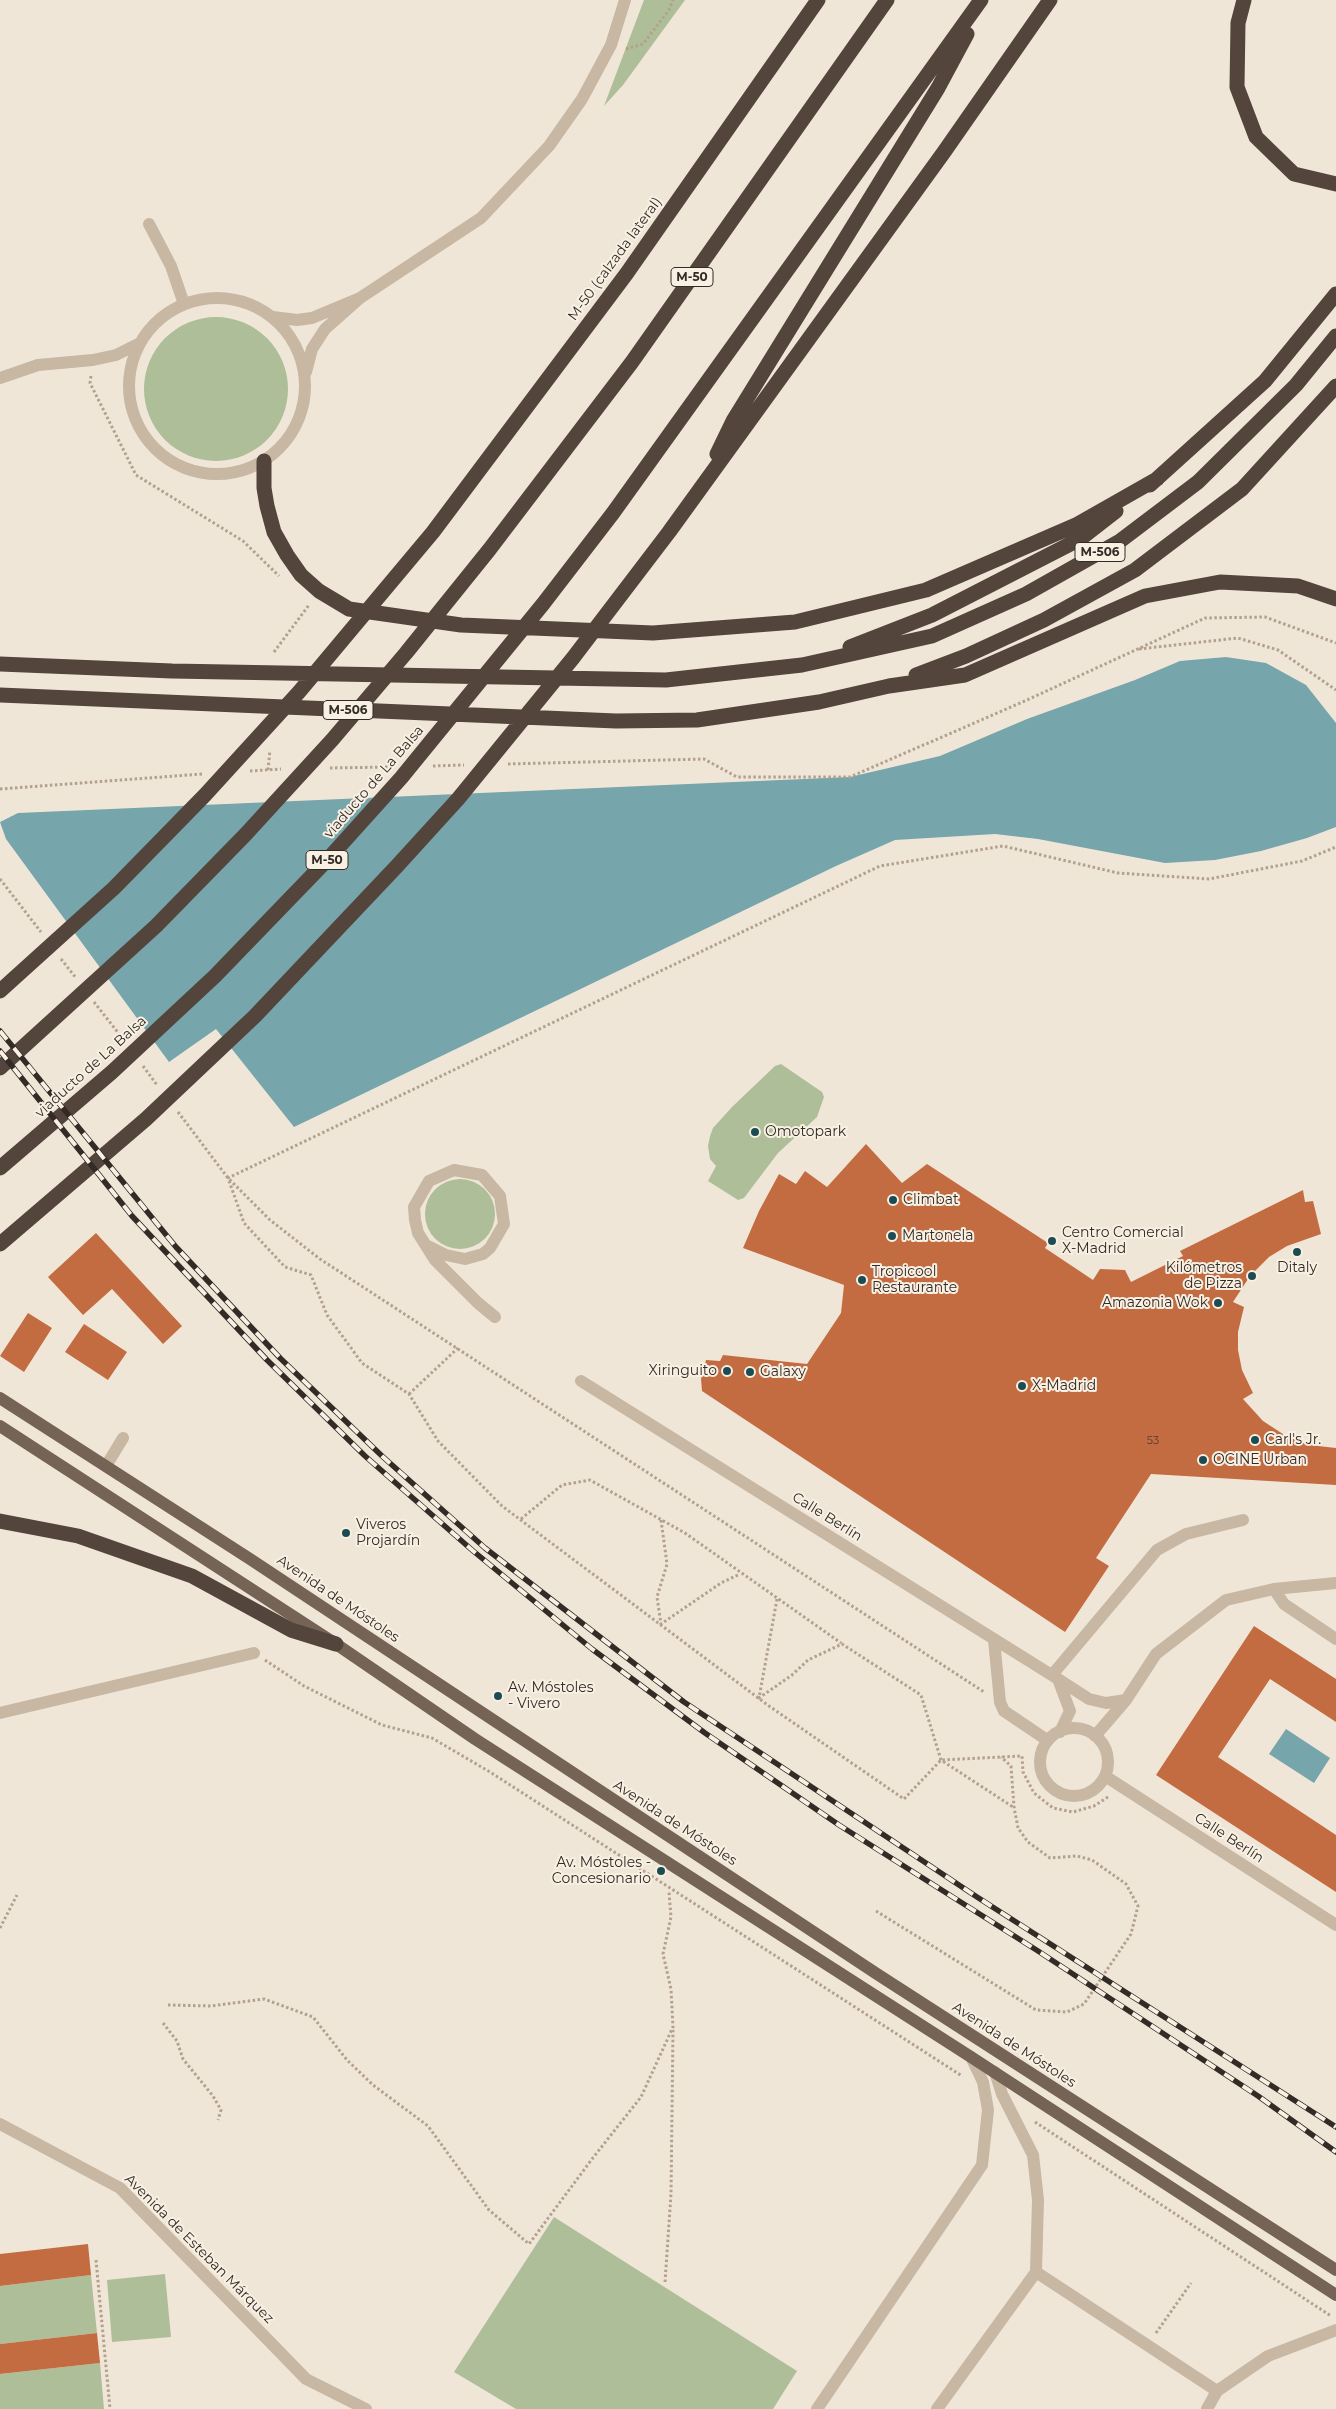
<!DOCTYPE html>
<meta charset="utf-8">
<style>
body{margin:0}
canvas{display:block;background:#f0e6d7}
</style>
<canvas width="1336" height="2409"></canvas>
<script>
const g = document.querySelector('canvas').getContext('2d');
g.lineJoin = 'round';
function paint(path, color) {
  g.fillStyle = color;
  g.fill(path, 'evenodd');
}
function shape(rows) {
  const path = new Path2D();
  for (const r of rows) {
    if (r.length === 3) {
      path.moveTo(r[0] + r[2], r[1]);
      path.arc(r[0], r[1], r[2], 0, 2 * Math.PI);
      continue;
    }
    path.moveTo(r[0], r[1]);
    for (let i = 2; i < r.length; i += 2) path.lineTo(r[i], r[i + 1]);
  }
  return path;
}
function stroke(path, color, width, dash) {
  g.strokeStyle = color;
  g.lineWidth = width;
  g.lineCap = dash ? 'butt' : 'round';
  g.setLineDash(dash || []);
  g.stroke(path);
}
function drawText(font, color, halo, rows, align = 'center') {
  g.font = font + ' Montserrat,sans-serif';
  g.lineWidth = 4;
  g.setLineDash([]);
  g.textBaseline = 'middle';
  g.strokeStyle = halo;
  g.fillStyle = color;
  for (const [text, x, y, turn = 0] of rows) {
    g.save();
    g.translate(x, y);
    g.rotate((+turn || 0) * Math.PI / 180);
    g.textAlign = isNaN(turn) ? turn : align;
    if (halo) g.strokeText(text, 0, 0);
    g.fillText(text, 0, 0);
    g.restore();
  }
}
paint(shape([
 [644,0,685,0,623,85,604,106],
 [216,389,72],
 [781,1064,822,1092,824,1097,817,1117,778,1153,744,1198,738,1200,708,1181,716,1166,710,1159,708,1146,710,1136,713,1128,732,1107,775,1066],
 [460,1214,35],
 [554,2217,797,2371,773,2409,516,2409,454,2372],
 [165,2274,171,2337,112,2342,107,2280],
 [91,2275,97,2333,0,2344,0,2286],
 [100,2363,104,2409,0,2409,0,2374]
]), '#aebe98');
paint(shape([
 [1226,657,1266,663,1306,685,1336,723,1336,827,1307,838,1261,851,1215,860,1165,863,1038,839,995,834,895,840,836,866,294,1127,216,1029,169,1062,6,839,0,822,18,813,850,777,940,756,1027,719,1135,680,1180,661],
 [1286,1729,1330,1758,1314,1783,1269,1754]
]), '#77a5ac');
paint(shape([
 [866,1144,902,1183,927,1164,1048,1243,1045,1248,1093,1280,1100,1269,1125,1270,1131,1282,1183,1256,1180,1251,1303,1190,1305,1202,1313,1201,1321,1234,1287,1246,1269,1257,1250,1276,1233,1302,1244,1307,1238,1332,1238,1350,1242,1370,1253,1393,1243,1399,1263,1421,1286,1436,1309,1445,1336,1448,1336,1485,1151,1474,1096,1558,1109,1566,1065,1632,702,1391,701,1379,706,1360,720,1361,723,1355,807,1364,841,1313,844,1285,743,1248,759,1211,779,1174,796,1184,805,1171,827,1187],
 [96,1233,182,1326,163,1344,112,1289,83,1315,48,1277],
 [28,1313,52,1328,24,1372,0,1356],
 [84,1324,127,1352,108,1380,65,1352],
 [1254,1626,1336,1679,1336,1722,1270,1679,1218,1757,1336,1835,1336,1892,1156,1775],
 [88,2244,91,2275,0,2286,0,2254],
 [97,2333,100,2363,0,2374,0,2344]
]), '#c46c41');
stroke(shape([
 [626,49,643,44,669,10,673,0],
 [91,376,90,383,136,475,243,541,279,576],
 [1139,649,1238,638,1278,650,1336,690],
 [274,652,309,605],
 [508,764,704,759,737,777,850,777,1027,700,1205,618,1265,617,1336,643],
 [433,766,464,765],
 [330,768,389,767],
 [268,770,270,750],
 [250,771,281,769],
 [0,789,202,774],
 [0,879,41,932],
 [61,959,76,978],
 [94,1002,123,1039],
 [143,1066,157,1085],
 [178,1112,228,1178,270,1220,320,1259,984,1692],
 [409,1394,458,1348],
 [521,1519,562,1485,590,1480,685,1533,841,1643],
 [661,1520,667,1564,657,1597,661,1624,721,1583,740,1574],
 [777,1599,759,1698,792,1675,808,1660,842,1644,921,1695,941,1760,1013,1807],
 [265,1660,304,1686,382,1725,432,1738,490,1772,962,2076],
 [1108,1797,1094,1806,1073,1812,1053,1808,1034,1793,1023,1772,1022,1756,941,1760,904,1799,769,1706,502,1506,438,1441,409,1394,362,1363,327,1315,311,1275,285,1267,244,1223,228,1178,880,866,1003,846,1118,873,1209,879,1302,861,1336,847],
 [876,1911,1036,2010,1067,2012,1084,2004,1131,1934,1138,1906,1126,1884,1092,1860,1077,1856,1050,1858,1028,1842,1018,1828,1014,1807,1011,1766,1001,1757],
 [0,1928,17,1895],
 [168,2005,211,2006,264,1999,313,2017,347,2060,373,2085,428,2126,489,2210,529,2244,592,2159,641,2097,673,2027,671,1989,663,1954,671,1917,669,1892],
 [163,2023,177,2041,183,2059,213,2096,221,2110,218,2120],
 [1035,2122,1331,2316],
 [96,2260,110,2409],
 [665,2282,671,2194,673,2030],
 [1156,2333,1191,2283]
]), '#b3a18e', 3, [2.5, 2.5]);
stroke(shape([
 [149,224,171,266,184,304],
 [360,298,481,218,549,146,582,99,611,45,625,0],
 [217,386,88],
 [273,317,297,320,312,318,360,298,325,329,312,349,306,372],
 [0,378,38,365,93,360,116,355,140,343],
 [428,1246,446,1255,465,1259,483,1254,490,1248,504,1224,500,1196,482,1175,454,1170,429,1181,414,1207,415,1220,418,1233,435,1260,478,1303,495,1317],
 [581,1381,1058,1679,1070,1711,1060,1732],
 [106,1466,123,1438],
 [1274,1589,1284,1604,1336,1639],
 [994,1640,1000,1702,1004,1711,1047,1740],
 [1052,1675,1157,1550,1186,1534,1243,1520],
 [1058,1679,1089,1699,1106,1703,1126,1700],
 [0,1713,254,1653],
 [1074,1762,34],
 [1095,1736,1126,1700,1156,1654,1226,1600,1274,1589,1336,1583],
 [1105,1776,1336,1925],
 [995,2072,1002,2094,1033,2155,1038,2200,1036,2272,1217,2391,1268,2356,1336,2330],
 [0,2124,120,2188,306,2379,366,2409],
 [817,2409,982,2165,988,2110,983,2082,971,2057],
 [937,2409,1036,2272],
 [1207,2409,1217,2391]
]), '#c7b7a3', 12);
stroke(shape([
 [0,1398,250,1559,877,1974,1336,2270],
 [0,1426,336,1644,475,1739,971,2057,1336,2295]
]), '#756356', 12);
stroke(shape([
 [1244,0,1238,23,1237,87,1256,137,1294,174,1336,184],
 [717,454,733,421,938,88,967,34],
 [264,461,264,488,267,506,274,532,287,555,301,575,319,591,349,609,461,625,653,633,795,622,926,590,1076,525,1157,479],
 [1150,485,1265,381,1336,294],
 [850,647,932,615,1080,539,1116,511],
 [0,664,172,671,666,680,802,665,932,636,1026,594,1120,541,1198,482,1296,385,1336,336],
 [916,675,966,656,1044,620,1135,570,1242,489,1336,386],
 [0,695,616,721,697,720,819,702,889,686,965,675,1145,596,1220,582,1298,586,1336,599],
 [0,991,114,888,205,795,299,692,433,532,627,273,818,0],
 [0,1068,156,926,245,835,332,740,406,653,489,550,632,362,887,0],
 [0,1168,112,1072,215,976,329,858,401,778,543,604,613,513,981,0],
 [0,1244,146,1119,255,1016,397,866,458,799,573,658,669,532,944,152,1050,0],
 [0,1521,78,1536,192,1576,291,1630,336,1644]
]), '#54453c', 15);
const rail = shape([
 [0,1031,176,1247,280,1358,382,1456,485,1548,684,1702,977,1897,1336,2127],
 [0,1051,132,1216,267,1360,365,1456,472,1550,592,1649,705,1733,839,1825,1038,1951,1258,2096,1336,2152]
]);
stroke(rail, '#332b25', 5.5);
stroke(rail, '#f8f0e3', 4, [11]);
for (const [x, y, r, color] of [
 [755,1132,5,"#1c4b53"],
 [893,1200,5,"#1c4b53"],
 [892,1236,5,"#1c4b53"],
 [1052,1241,5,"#1c4b53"],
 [1297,1252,5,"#1c4b53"],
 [1252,1276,5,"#1c4b53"],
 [862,1280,5,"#1c4b53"],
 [1218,1303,5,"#1c4b53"],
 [727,1371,5,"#1c4b53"],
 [750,1372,5,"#1c4b53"],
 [1022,1386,5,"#1c4b53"],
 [1255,1440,5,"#1c4b53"],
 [1203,1460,5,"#1c4b53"],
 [346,1533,5,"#1c4b53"],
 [498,1696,5,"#1c4b53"],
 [661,1871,5,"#1c4b53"]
]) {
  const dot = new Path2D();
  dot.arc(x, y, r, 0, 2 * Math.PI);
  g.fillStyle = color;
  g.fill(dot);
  stroke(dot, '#f8f0e3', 2);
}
drawText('11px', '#573b2c', null, [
 ["53",1153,1441]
]);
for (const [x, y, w] of [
 [692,277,42],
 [1100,552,50],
 [348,710,50],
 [327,860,42]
]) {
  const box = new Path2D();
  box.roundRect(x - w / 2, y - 9.5, w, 19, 4);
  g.fillStyle = '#f8f0e3';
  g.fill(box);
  stroke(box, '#332b25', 1);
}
drawText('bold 12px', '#332b25', null, [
 ["M-50",692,277],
 ["M-506",1100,552],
 ["M-506",348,710],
 ["M-50",327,860]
]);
drawText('14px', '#332b25', '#f8f0e3', [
 ["M-50 (calzada lateral)",615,259,-54],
 ["viaducto de La Balsa",374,782,-49],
 ["viaducto de La Balsa",91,1067,-42],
 ["Calle Berlín",827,1517,32],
 ["Avenida de Móstoles",338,1599,34],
 ["Avenida de Móstoles",675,1823,33],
 ["Calle Berlín",1229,1838,33],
 ["Avenida de Móstoles",1014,2045,33],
 ["Avenida de Esteban Márquez",199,2249,45]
]);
drawText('14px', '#332b25', '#f8f0e3', [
 ["Omotopark",765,1132],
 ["Climbat",903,1200],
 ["Centro Comercial",1062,1233],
 ["X-Madrid",1062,1249],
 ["Martonela",902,1236],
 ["Kilómetros",1242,1268,"right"],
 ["de Pizza",1242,1284,"right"],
 ["Ditaly",1297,1268,"center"],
 ["Tropicool",872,1272],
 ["Restaurante",872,1288],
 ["Amazonia Wok",1208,1303,"right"],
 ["Xiringuito",717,1371,"right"],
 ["Galaxy",760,1372],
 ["X-Madrid",1032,1386],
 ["Carl's Jr.",1265,1440],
 ["OCINE Urban",1213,1460],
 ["Viveros",356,1525],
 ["Projardín",356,1541],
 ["Av. Móstoles",508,1688],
 ["- Vivero",508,1704],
 ["Av. Móstoles -",651,1863,"right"],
 ["Concesionario",651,1879,"right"]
], 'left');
</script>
